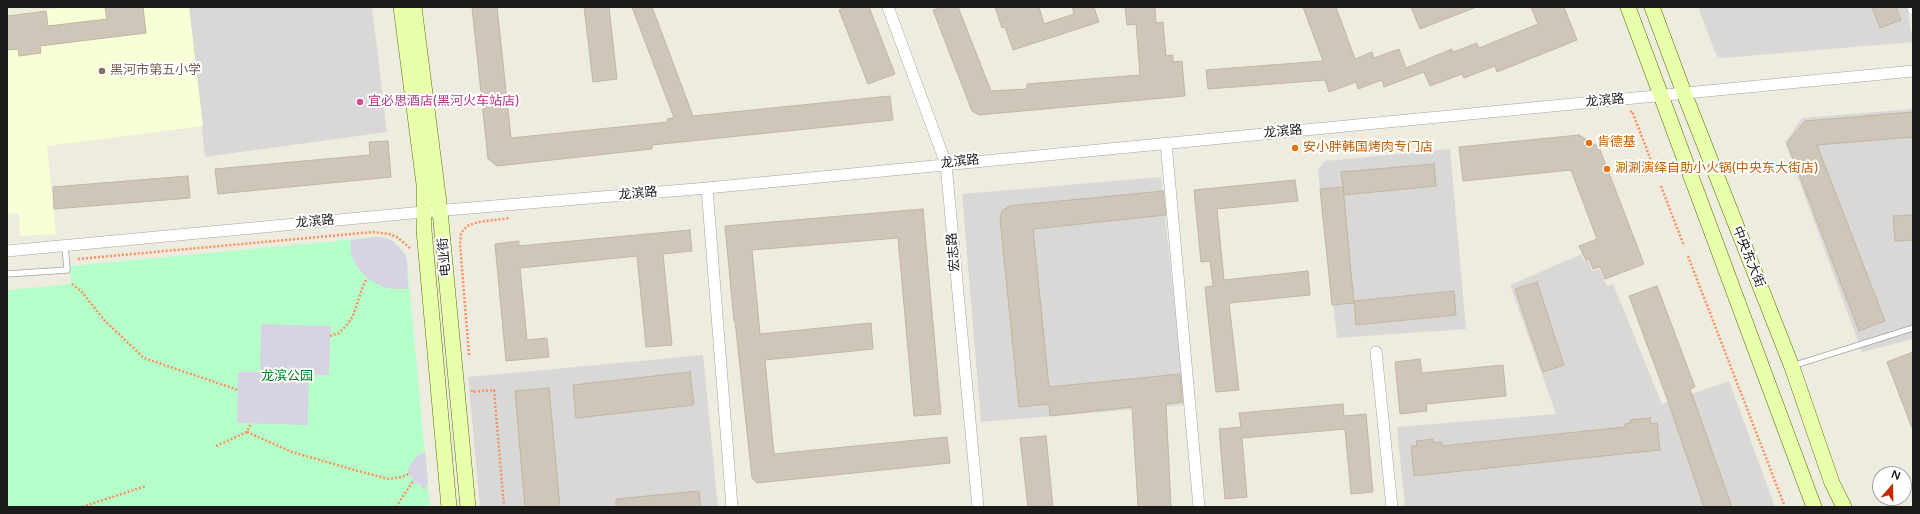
<!DOCTYPE html>
<meta charset="utf-8">
<style>
body{margin:0}
#map{position:relative;width:1920px;height:514px;overflow:hidden;background:#eeecdf;font-family:"Varela Round",sans-serif}
canvas{display:block}
.frame{position:absolute;inset:0;border:8px solid #1b1b1b;pointer-events:none}
.north{position:absolute;left:1872px;top:466px;width:40px;height:40px;box-sizing:border-box;background:#fff;border:1px solid #a4a4a4;border-radius:50%;rotate:20deg;font-size:11px;font-weight:700;line-height:16px;text-align:center;color:#1b1b1b}
.north::after{content:'';display:block;margin:auto;width:14px;height:18px;background:#c52800;clip-path:polygon(50% 0,100% 100%,50% 72%,0 100%)}
</style>
<div id="map">
<canvas width="1920" height="514"></canvas>
<div class="frame"></div>
<div class="north">N</div>
</div>
<script>
const g = document.querySelector('canvas').getContext('2d');
g.lineJoin = 'round';
function paint(path, color) {
  g.fillStyle = color;
  g.fill(path, 'evenodd');
}
function shape(rows) {
  const path = new Path2D();
  for (const r of rows) {
    path.moveTo(r[0], r[1]);
    for (let i = 2; i < r.length; i += 2) path.lineTo(r[i], r[i + 1]);
  }
  return path;
}
function stroke(path, color, width, dash) {
  g.strokeStyle = color;
  g.lineWidth = width;
  g.lineCap = dash ? 'butt' : 'round';
  g.setLineDash(dash || []);
  g.stroke(path);
}
function drawText(font, color, halo, rows, align = 'center') {
  g.font = font + ' "Varela Round","Noto Sans SC",sans-serif';
  g.lineWidth = 4;
  g.setLineDash([]);
  g.textBaseline = 'middle';
  g.strokeStyle = halo;
  g.fillStyle = color;
  for (const [text, x, y, turn = 0] of rows) {
    g.save();
    g.translate(x, y);
    g.rotate((+turn || 0) * Math.PI / 180);
    g.textAlign = isNaN(turn) ? turn : align;
    if (halo) g.strokeText(text, 0, 0);
    g.fillText(text, 0, 0);
    g.restore();
  }
}
paint(shape([
 [189,7,372,7,387,132,205,157],
 [1698,7,1907,7,1913,42,1723,58,1718,57,1715,52],
 [1913,109,1913,339,1862,352,1785,142,1802,118],
 [1450,149,1466,329,1337,338,1318,170,1325,161],
 [1161,177,1185,405,981,422,962,194],
 [1582,254,1584,261,1588,260,1592,271,1599,269,1607,286,1613,284,1662,404,1729,381,1775,507,1405,507,1397,427,1556,414,1510,285],
 [703,355,718,507,480,507,468,377]
]), '#d9d8d7');
paint(shape([
 [69,7,189,7,203,126,47,146,56,234,20,236,19,213,7,214,7,15]
]), '#f7ffd6');
paint(shape([
 [378,237,386,238,400,247,405,254,407,261,430,507,7,507,7,290,71,284,70,266]
]), '#b5ffca');
paint(shape([
 [378,237,386,238,393,241,405,254,407,261,408,289,391,289,378,285,366,277,357,267,351,254,350,240],
 [261,324,331,326,329,375,309,375,308,425,237,423,238,372,260,372],
 [425,452,428,482,424,491,420,484,414,483,407,470,417,455]
]), '#d6d3e3');
const building = shape([
 [105,7,143,7,146,33,40,46,41,53,19,56,18,49,7,50,7,16,46,11,48,26,107,19,105,7],
 [472,7,497,7,511,138,668,122,667,119,674,118,632,7,652,7,693,116,890,96,893,120,652,145,652,149,497,166,488,159,472,7],
 [584,7,609,7,617,79,593,82,584,7],
 [846,7,869,7,895,74,868,84,839,10,846,7],
 [942,7,958,7,991,91,1027,89,1027,84,1140,75,1136,24,1127,25,1125,7,1155,7,1156,23,1163,22,1166,56,1173,55,1173,62,1182,61,1185,96,979,115,972,111,933,10,942,7],
 [995,7,1039,7,1044,24,1074,14,1072,7,1094,7,1099,22,1013,50,1005,27,1002,28,995,7],
 [1303,7,1336,7,1355,59,1372,52,1374,58,1399,49,1406,68,1452,49,1453,52,1477,43,1479,48,1538,24,1531,7,1564,7,1577,40,1497,72,1495,66,1464,78,1462,74,1430,86,1424,72,1384,87,1382,80,1358,89,1356,82,1329,92,1325,80,1208,89,1206,70,1323,61,1303,7],
 [1411,7,1474,7,1474,8,1420,29,1411,7],
 [1872,7,1896,7,1901,20,1880,28,1872,7],
 [1913,112,1913,137,1817,145,1885,321,1859,331,1787,143,1805,121,1913,112],
 [1579,135,1599,147,1644,264,1605,279,1600,267,1593,269,1589,259,1586,260,1579,246,1597,239,1571,170,1463,181,1459,147,1579,135],
 [388,141,391,177,218,194,215,169,370,155,369,142,388,141],
 [1434,164,1436,186,1344,195,1341,172,1434,164],
 [188,176,190,198,54,209,53,187,188,176],
 [1295,180,1298,201,1217,209,1224,280,1308,271,1310,295,1229,303,1239,390,1216,392,1205,287,1213,286,1210,261,1201,262,1194,190,1295,180],
 [1343,187,1354,303,1332,305,1320,189,1343,187],
 [1163,191,1166,215,1033,229,1049,387,1180,374,1182,402,1166,404,1171,507,1138,507,1132,407,1050,416,1049,404,1019,407,1000,219,1002,211,1009,206,1163,191],
 [923,209,941,414,914,416,898,238,752,250,760,334,871,323,873,349,765,360,774,454,947,437,950,463,757,483,752,478,735,321,734,321,725,226,923,209],
 [1913,215,1913,240,1895,241,1893,216,1913,215],
 [690,230,692,251,663,254,672,345,646,347,637,256,520,268,527,340,547,338,549,357,506,361,495,244,519,241,519,246,690,230],
 [1537,282,1564,365,1543,372,1515,289,1537,282],
 [1657,286,1695,387,1690,389,1732,507,1704,507,1669,404,1629,296,1657,286],
 [1454,291,1456,315,1356,325,1354,301,1454,291],
 [1913,352,1913,428,1912,428,1887,362,1913,352],
 [1420,359,1422,373,1503,365,1506,396,1426,404,1427,411,1400,414,1395,362,1420,359],
 [690,372,694,405,576,418,573,385,690,372],
 [549,388,560,507,525,507,515,391,549,388],
 [1343,404,1344,416,1366,414,1373,492,1351,494,1345,429,1242,438,1247,497,1225,499,1219,429,1241,427,1239,413,1343,404],
 [1650,418,1651,424,1657,423,1660,450,1414,476,1411,446,1417,446,1416,441,1433,439,1433,443,1442,442,1442,446,1625,427,1625,424,1630,423,1630,420,1650,418],
 [1046,436,1053,507,1028,507,1020,438,1046,436],
 [699,491,701,507,616,507,616,499,699,491]
]);
paint(building, '#cec6b8');
stroke(building, '#c1b5a0', 1);
const lane = shape([
 [7,274,67,270,65,246],
 [1792,366,1913,328]
]);
const street = shape([
 [888,7,946,164,978,507],
 [1913,7,1913,9],
 [1166,143,1199,507],
 [707,188,732,507],
 [7,251,423,212,707,188,1913,71],
 [1376,352,1392,507]
]);
const secondary = shape([
 [401,7,424,184,424,230,449,507],
 [414,7,440,211,468,507],
 [1628,7,1814,507],
 [1652,7,1684,93,1792,367,1832,483,1844,507]
]);
stroke(lane, '#a2a2a2', 7);
stroke(street, '#a2a2a2', 12);
stroke(secondary, '#4f7300', 16);
stroke(shape([
 [1630,112,1632,111,1657,176],
 [1661,186,1684,246],
 [1688,256,1785,507],
 [78,259,373,232,389,234,397,237,411,249],
 [72,284,81,291,105,321,144,358,238,390],
 [330,336,339,333,346,326,353,316,363,286,367,278],
 [469,355,460,244,461,233,467,226,478,222,510,218],
 [472,390,472,392,494,390,504,507],
 [247,432,292,452,358,471,389,479,401,477,409,474],
 [216,446,247,432,251,423],
 [82,507,146,486],
 [396,507,413,481]
]), '#ff905e', 2.5, [2, 2]);
stroke(lane, '#fff', 5.5);
stroke(street, '#fff', 11);
stroke(secondary, '#eaffab', 15);
for (const [x, y, r, color] of [
 [102,71,4,"#8d6e63"],
 [360,102,4,"#d1479c"],
 [1589,143,4,"#e8710a"],
 [1295,148,4,"#e8710a"],
 [1607,169,4,"#e8710a"]
]) {
  const dot = new Path2D();
  dot.arc(x, y, r, 0, 2 * Math.PI);
  g.fillStyle = color;
  g.fill(dot);
  stroke(dot, '#fff', 1.5);
}
drawText('13px', '#785e54', '#fff', [
 ["黑河市第五小学",110,71]
], 'left');
drawText('13px', '#1b1b1b', '#fff', [
 ["龙滨路",1605,101,-5],
 ["龙滨路",1283,132,-5],
 ["龙滨路",960,162,-6],
 ["龙滨路",638,194,-5],
 ["龙滨路",315,222,-5],
 ["宏志路",954,252,-95],
 ["电业街",445,257,-95],
 ["中央东大街",1748,257,68]
]);
drawText('13px', '#b23c85', '#fff', [
 ["宜必思酒店(黑河火车站店)",368,102]
], 'left');
drawText('13px', '#c56008', '#fff', [
 ["肯德基",1597,143],
 ["安小胖韩国烤肉专门店",1303,148],
 ["涮涮演绎自助小火锅(中央东大街店)",1615,169]
], 'left');
drawText('13px', '#008125', '#fff', [
 ["龙滨公园",287,377]
]);
</script>
